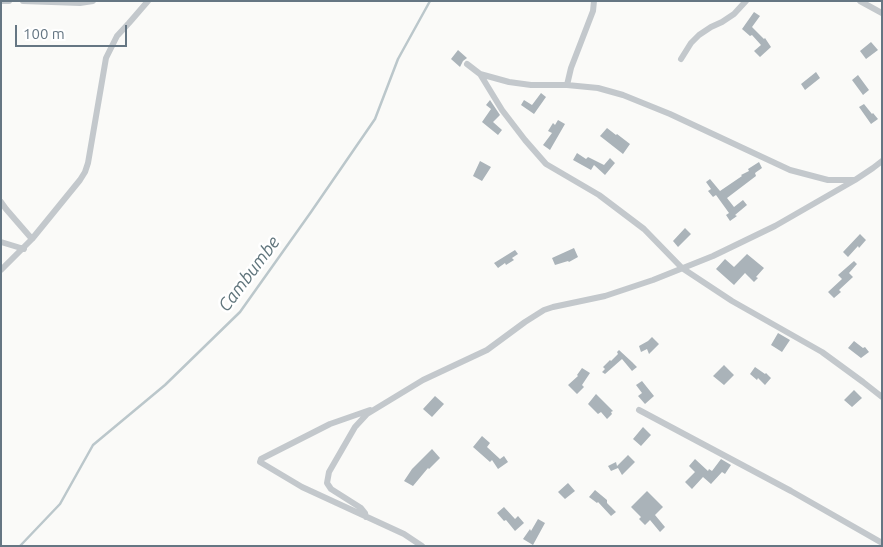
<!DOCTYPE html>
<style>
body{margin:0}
#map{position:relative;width:883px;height:547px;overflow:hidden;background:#fafaf8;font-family:Ubuntu,sans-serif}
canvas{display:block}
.frame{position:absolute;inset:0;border:2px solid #657683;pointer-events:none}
.scale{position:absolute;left:15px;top:25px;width:112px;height:22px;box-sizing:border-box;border:2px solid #657683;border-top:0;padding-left:6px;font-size:15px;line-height:18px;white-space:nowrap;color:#657683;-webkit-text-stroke:4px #fff;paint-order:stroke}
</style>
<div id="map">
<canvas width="883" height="547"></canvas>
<div class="frame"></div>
<div class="scale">100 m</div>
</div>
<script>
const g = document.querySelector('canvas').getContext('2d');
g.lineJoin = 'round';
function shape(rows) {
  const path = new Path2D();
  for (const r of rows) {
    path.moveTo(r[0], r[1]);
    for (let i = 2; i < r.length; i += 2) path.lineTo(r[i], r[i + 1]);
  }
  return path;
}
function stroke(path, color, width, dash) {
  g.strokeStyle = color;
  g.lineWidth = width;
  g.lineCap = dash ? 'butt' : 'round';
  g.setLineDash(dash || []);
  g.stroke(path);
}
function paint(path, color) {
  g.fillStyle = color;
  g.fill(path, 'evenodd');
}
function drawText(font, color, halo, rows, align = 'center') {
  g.font = font + ' Ubuntu,sans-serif';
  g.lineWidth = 5;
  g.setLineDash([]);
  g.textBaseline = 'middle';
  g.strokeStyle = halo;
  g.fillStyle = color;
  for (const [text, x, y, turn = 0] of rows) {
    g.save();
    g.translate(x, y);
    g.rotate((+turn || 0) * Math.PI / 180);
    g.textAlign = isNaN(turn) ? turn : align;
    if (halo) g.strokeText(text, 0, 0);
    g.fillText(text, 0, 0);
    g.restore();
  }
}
stroke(shape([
 [20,546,60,504,93,445,165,385,240,312,311,212,375,119,398,59,430,1]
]), '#bbc7cb', 2.5);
paint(shape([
 [754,12,760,16,752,27,764,39,765,38,771,47,760,57,754,51,761,45,752,35,750,36,742,29],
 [871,42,878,50,866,59,860,51],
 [458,50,467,58,463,61,460,67,451,59],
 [816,72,820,78,805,90,801,84],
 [858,75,869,90,863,95,852,80],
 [541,93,546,97,534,114,521,105,524,100,532,105],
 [490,100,500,115,493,122,502,130,498,135,482,122,491,109,486,105],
 [864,104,872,114,873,113,878,119,871,124,859,107],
 [558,120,565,124,550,150,543,145,552,133,548,131,553,123,555,125],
 [607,128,616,135,617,134,630,144,623,154,600,136],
 [577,153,586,159,588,157,604,165,610,158,615,163,605,175,594,165,591,170,573,160],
 [480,161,491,167,482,181,473,176],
 [759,162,762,168,755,173,756,176,727,198,734,207,743,200,747,205,735,215,737,216,730,221,726,215,729,213,716,195,713,197,708,191,711,189,706,182,710,179,720,191,742,176,741,175,749,171,748,169],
 [685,228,691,234,678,247,673,241],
 [860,234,866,240,859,248,858,246,848,257,843,252],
 [574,248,578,257,569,262,568,261,555,265,552,258],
 [515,250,518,254,512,258,514,260,506,265,505,263,498,268,494,263],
 [747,254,764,268,756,277,758,278,754,282,745,273,734,285,716,269,725,259,734,267],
 [854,261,857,264,849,273,853,277,839,290,841,292,834,298,828,292,842,279,838,275],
 [778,333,790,340,782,352,771,345],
 [652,337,659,344,649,354,647,349,641,352,639,346,648,341],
 [854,341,863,348,865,347,869,352,861,358,848,348],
 [619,350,632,362,637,367,632,371,622,359,605,374,602,372,605,369,603,367,610,360,611,361,618,354,617,352],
 [724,365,734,375,724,385,713,376],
 [755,367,765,374,766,373,771,378,765,385,758,378,757,380,750,374],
 [582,368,590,373,582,385,584,387,577,394,568,385,578,376,577,375],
 [642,381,654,396,645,404,638,396,642,393,636,385],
 [854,390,862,398,852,407,844,400],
 [596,394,613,411,611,412,612,414,607,419,601,412,598,414,588,404],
 [435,396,444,404,432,417,423,409],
 [643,427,651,435,641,446,633,439],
 [482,436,490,443,487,447,500,459,504,456,508,462,498,469,492,460,490,462,473,447],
 [432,449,440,458,429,469,428,468,413,486,404,481,412,469],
 [628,455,635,462,622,475,618,468,611,471,608,466,616,462,617,466],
 [695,459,708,471,709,469,712,471,721,459,731,465,725,474,722,472,711,484,703,477,692,489,685,482,695,472,689,466],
 [568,483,575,491,565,499,558,492],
 [595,490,607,500,607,503,616,512,611,516,598,502,597,503,589,497],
 [647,491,663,507,655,515,665,527,660,532,650,520,645,525,639,519,641,517,631,507],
 [504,507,515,519,518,516,524,523,515,531,506,520,504,521,497,513],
 [538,519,545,523,533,545,523,539,530,529,531,531]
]), '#aab3b9');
stroke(shape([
 [1,1,9,1],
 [23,1,80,3,93,1],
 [860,1,882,13],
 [681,59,691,43,699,35,711,27,722,22,734,14,746,1],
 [467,64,480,74,502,110,525,140,546,164,599,195,644,229,682,268,732,301,822,352,863,382,882,397],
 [480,74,509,82,531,85,567,85,598,88,623,95,670,114,790,170,828,180,854,180],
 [567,85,571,68,593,11,594,1],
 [1,202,6,209,32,239],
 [1,242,24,249],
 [1,270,32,239,80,180,85,172,88,163,106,58,117,36,129,23,148,1],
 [370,410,330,424,261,459,260,462,302,487,404,534,422,546],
 [639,410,791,491,882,543],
 [366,517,365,513,361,508,331,489,327,483,329,472,355,427,367,414,423,380,487,350,525,322,544,310,553,307,605,296,653,280,713,256,775,226,855,180,873,168,882,161]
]), '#c3c8cc', 6);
drawText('italic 18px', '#60757c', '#fff', [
 ["Cambumbe",249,274,-53]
]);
</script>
